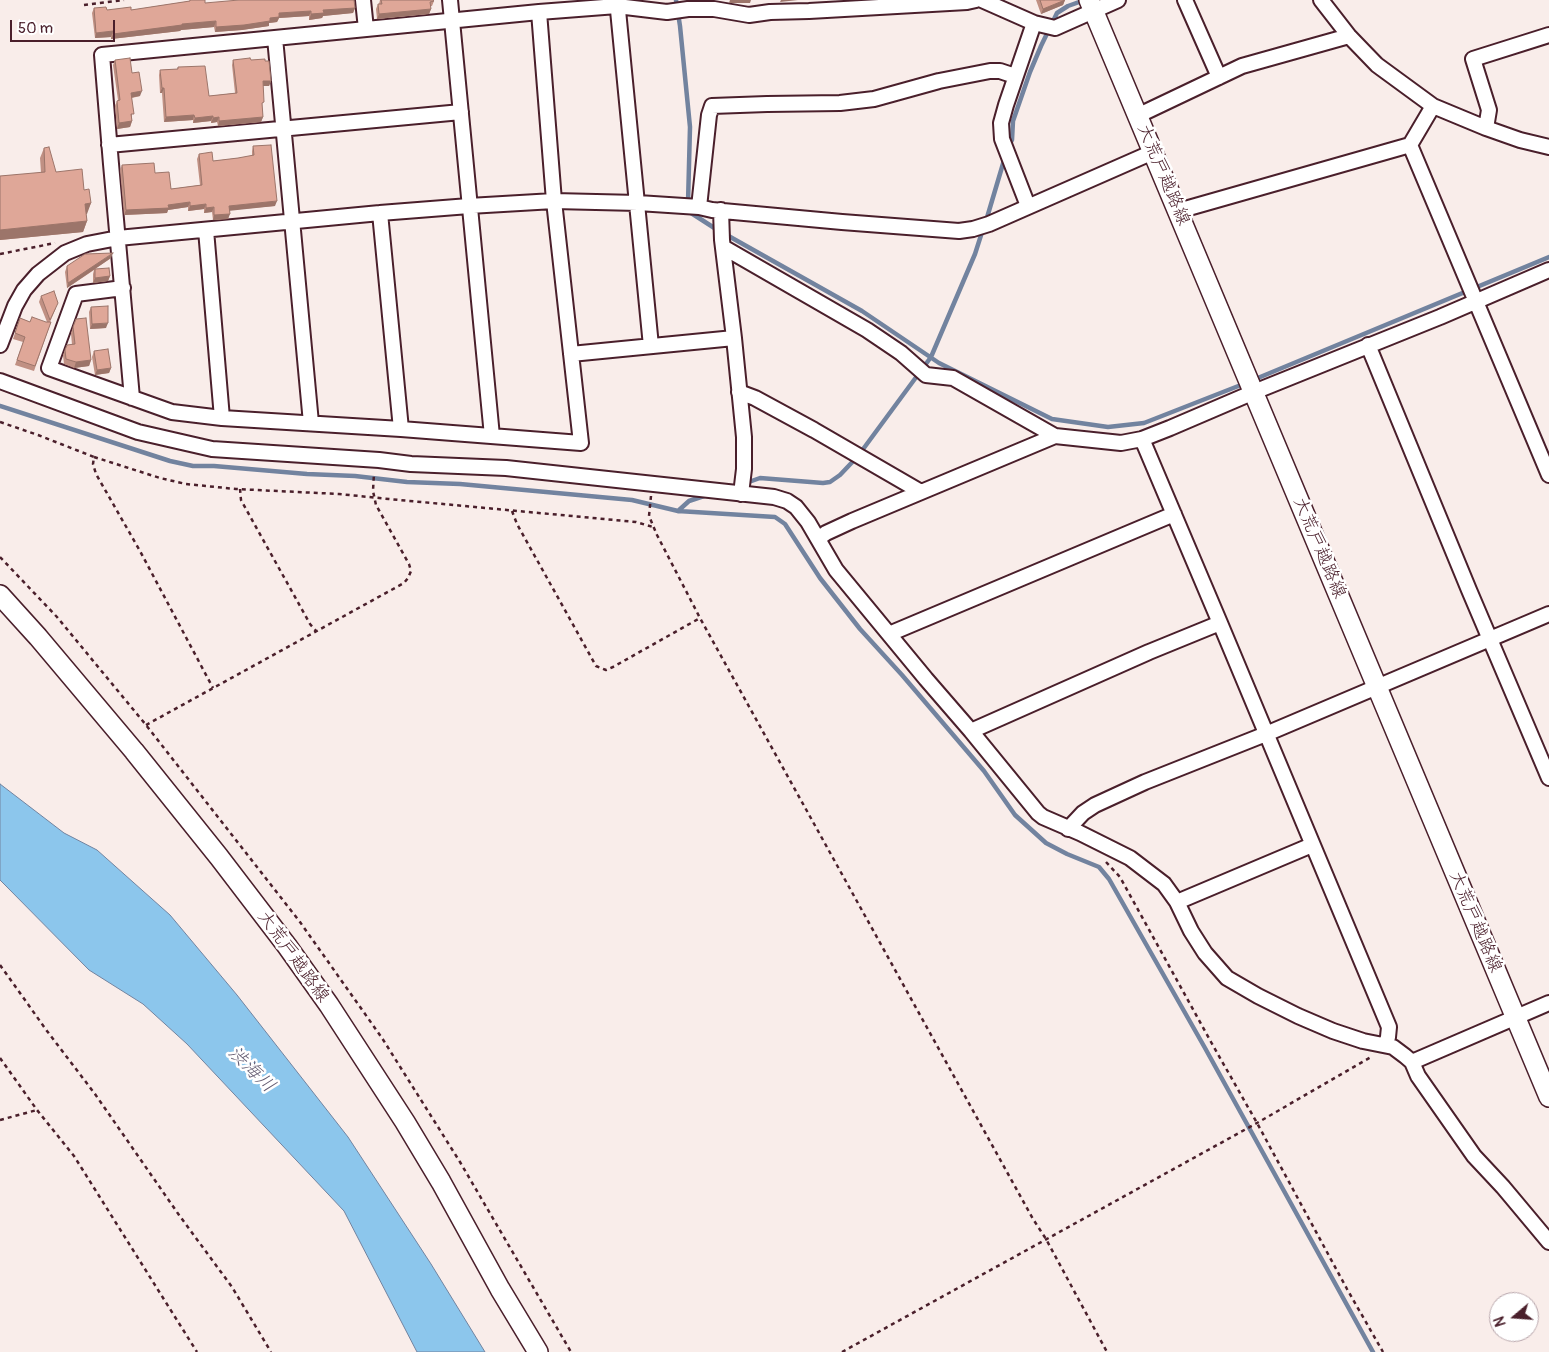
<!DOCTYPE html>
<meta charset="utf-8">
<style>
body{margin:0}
#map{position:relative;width:1549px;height:1352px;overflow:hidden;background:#f9edea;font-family:Pangolin,sans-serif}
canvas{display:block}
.north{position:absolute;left:1489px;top:1292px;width:50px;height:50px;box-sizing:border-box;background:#fff;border:1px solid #b7a5aa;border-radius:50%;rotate:252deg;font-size:14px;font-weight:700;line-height:20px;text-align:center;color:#4a1f2b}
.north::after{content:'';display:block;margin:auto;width:18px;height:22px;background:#4a1f2b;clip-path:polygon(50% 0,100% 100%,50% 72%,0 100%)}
.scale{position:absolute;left:10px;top:20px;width:105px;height:22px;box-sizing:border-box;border:2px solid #4a1f2b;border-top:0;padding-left:6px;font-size:15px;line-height:18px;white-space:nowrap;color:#4a1f2b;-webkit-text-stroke:4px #fff;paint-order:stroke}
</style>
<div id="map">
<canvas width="1549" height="1352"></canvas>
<div class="north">N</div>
<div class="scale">50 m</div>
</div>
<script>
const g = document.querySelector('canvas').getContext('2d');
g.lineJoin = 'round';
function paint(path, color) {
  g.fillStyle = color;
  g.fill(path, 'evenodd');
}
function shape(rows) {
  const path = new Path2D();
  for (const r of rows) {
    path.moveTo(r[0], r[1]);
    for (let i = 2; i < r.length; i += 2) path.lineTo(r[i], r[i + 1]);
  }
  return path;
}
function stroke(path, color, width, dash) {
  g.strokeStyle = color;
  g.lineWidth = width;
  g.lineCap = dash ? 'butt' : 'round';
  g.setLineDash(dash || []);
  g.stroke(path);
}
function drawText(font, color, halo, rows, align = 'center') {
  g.font = font + ' Pangolin,"Klee One",sans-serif';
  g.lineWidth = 5;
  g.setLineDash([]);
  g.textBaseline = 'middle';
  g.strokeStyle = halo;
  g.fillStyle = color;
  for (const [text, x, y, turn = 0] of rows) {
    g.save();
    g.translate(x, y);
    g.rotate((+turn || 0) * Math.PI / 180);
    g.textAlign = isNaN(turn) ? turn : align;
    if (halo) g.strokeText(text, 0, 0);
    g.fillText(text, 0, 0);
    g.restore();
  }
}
const water = shape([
 [0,784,64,833,97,850,170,915,237,995,348,1137,431,1264,485,1352,417,1352,344,1211,187,1044,143,1004,89,970,5,885,0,880,0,784]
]);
paint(water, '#8cc6ec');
stroke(water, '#72839f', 1);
stroke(shape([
 [676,0,680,26,690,127,688,203],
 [1008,147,1012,140,1013,121,1030,72,1041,46,1057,13,1068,6,1085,0],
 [688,211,719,231],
 [986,221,1005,157],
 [725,234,862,311,939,363,1052,419,1108,427,1144,423,1246,383],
 [1253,380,1549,257],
 [0,406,170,461,193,466,214,466,307,474,355,476,407,482,460,484,632,500,678,511,775,517,785,524,820,578,860,629,902,675,984,771,1015,815,1046,843,1067,854,1099,867,1109,879,1205,1048,1373,1352],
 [746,483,760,478,823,483,830,482,840,475,858,456,931,357,975,254,983,229],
 [678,511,689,501,707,495]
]), '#72839f', 4.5);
const minor = shape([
 [363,0,366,29],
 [450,0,492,436],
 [617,0,651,346],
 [982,0,1034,23,1055,28,1118,0],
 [1185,0,1219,77],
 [1321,0,1349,36,1377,65,1433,106,1486,128,1520,140,1549,147],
 [275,38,311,423],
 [1137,116,1242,66,1349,36],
 [1486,128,1489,110,1473,59,1549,35],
 [109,145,461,112],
 [1410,145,1549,475],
 [1028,206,1002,139,1001,123,1006,105,1034,23],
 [699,207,709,115,712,106,767,104,840,103,874,99,939,81,990,71,1000,71,1015,76],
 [721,210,722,240,734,338,744,437,744,469,741,494],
 [1178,211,1410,145,1433,106],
 [380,213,401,429],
 [206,230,222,418],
 [723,247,867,330,901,353,926,375,953,378,1055,436,1121,443,1142,439,1170,428,1254,392,1440,317,1549,270],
 [123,288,76,294,49,368,172,412,222,418,401,429,581,443,554,201,539,12],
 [0,345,15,306,24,290,38,274,65,253,87,244,118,238,380,213,469,206,554,201,638,203,699,207,712,210,842,222,959,231,973,229,989,224,1153,152],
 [1368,345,1469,590,1549,778],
 [571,354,734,338],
 [0,381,138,432,212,449,379,460,411,464,506,468,774,497,787,501,796,507,808,522,836,570,926,679,971,731,1038,813,1043,817,1080,833,1130,858,1164,884,1177,902,1191,931,1205,953,1227,978,1258,996,1298,1016,1333,1031,1363,1041,1393,1047,1405,1056,1412,1062,1418,1076,1474,1156,1503,1187,1549,1242],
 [739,392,755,398,814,430,921,492],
 [132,398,111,164,102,55,539,12,617,6,667,12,688,9,714,9,749,15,770,12,809,11,967,2,976,0],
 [1142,439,1220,623,1389,1027,1388,1037,1386,1045],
 [818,539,826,533,852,521,1055,436],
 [889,634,1174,514],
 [971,731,1149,652,1220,623],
 [1068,829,1083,813,1095,805,1145,782,1266,734,1549,614],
 [1177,902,1312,845],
 [1412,1062,1549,1003]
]);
const secondary = shape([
 [1089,0,1549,1097],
 [0,595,38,637,134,751,219,857,287,946,329,1005,405,1122,441,1182,500,1289,538,1352]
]);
stroke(minor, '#4a1f2b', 18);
stroke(secondary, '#4a1f2b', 22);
stroke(shape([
 [84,5,124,0],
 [0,254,55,243],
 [0,422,38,435,94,457,93,464,96,474,140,551,213,688],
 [94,457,160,478,186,484,236,489,339,494,389,499,636,522,653,527],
 [240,489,241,500,310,624,316,631],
 [651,496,649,516,657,535,700,618,1033,1219,1046,1239,1107,1352],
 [512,511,517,524,596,666,606,670,613,667,700,618],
 [0,557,57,617,146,725,300,922,382,1038,460,1162,571,1352],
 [146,725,404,583,408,578,411,571,409,564,376,505,373,491,374,473],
 [1106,862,1120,877,1211,1042,1257,1123,1347,1289,1383,1352],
 [0,965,47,1031,95,1094,179,1215,232,1287,271,1352],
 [0,1058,37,1110,74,1156,197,1352],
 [0,1120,37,1110],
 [842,1352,1257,1123,1371,1057]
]), '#4a1f2b', 2.5, [4, 4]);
stroke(minor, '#fff', 14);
stroke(secondary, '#fff', 19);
paint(shape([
 [190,0,205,3,355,8,353,13,323,16,322,18,309,20,309,16,279,18,277,22,269,23,269,26,242,30,215,32,214,27,181,30,180,31,111,39,111,37,95,38,92,13,94,8,107,10,131,10,190,1],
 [380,0,433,0,434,1,432,6,431,6,431,9,429,14,377,19,376,9,378,4,379,4],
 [1036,0,1065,0,1063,5,1041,14],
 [115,60,132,73,140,96,132,98,132,121,130,127,117,129,115,106,117,101,118,100,113,65],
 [233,60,251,60,271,81,269,86,263,86,262,108,263,117,261,122,218,126,217,122,211,123,211,121,193,123,193,120,164,122,162,93,160,93,159,75,160,70,177,69,178,67,209,96,235,93,232,65],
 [253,146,275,206,230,210,228,219,213,220,212,212,204,213,204,209,188,211,188,207,168,210,167,213,124,215,120,170,122,165,155,173,171,189,200,185,197,159,199,154,213,161,238,158,252,156,252,151],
 [44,148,56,172,84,190,91,203,86,214,87,221,83,232,0,240,0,176,41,173,40,158],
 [111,258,95,269,110,276,108,281,93,283,93,274,94,270,67,288,65,272,67,266],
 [41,296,56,308,50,322,51,322,34,371,15,365,23,342,13,339,20,318,30,322,47,322,39,302],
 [91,307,106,328,90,329,89,312],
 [76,319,91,360,89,366,74,368,64,364,63,355,67,345,72,345,71,333],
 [94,351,111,368,109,373,95,375,92,357]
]), '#c09083');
paint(shape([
 [730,0,751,0,750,3,729,3],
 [781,0,798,0,780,2],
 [1065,0,1063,5,1041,14,1043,9],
 [355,8,353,13,323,16,322,18,309,20,311,14,323,10],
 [431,9,429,14,377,19,379,14],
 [311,11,309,16,279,18,277,22,269,23,269,26,242,30,215,32,216,27,270,18,279,13],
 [216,21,214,27,181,30,180,31,111,39,113,34,182,24],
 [113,31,111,37,95,38,96,33],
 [263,81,271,81,269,86,261,86],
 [162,88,164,88,162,93,160,93],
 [142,91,140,96,129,98,131,93],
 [194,115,193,120,164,122,166,117],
 [213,116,211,121,193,123,195,118],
 [219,117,217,122,211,123,213,118],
 [263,117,261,122,218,126,219,121],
 [132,121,130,127,117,129,119,123],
 [277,201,275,206,228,211,229,206],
 [190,202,188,207,168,210,167,213,124,215,126,210],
 [91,203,87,214,81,214,85,204],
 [206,204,204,209,188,211,190,206],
 [214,207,212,212,204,213,206,208],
 [230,214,228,219,213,220,214,215],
 [87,221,83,232,0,240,0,230],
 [113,253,111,258,67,288,68,283],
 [110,276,108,281,93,283,95,278],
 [108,323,106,328,90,329,92,324],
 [91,360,89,366,74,368,76,362],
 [111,368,109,373,95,375,97,370]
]), '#9c756a');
const building = shape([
 [190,0,205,0,205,3,239,0,354,0,355,8,323,10,324,13,311,14,311,11,279,13,279,17,270,18,270,21,244,25,216,27,216,21,182,24,182,25,113,34,113,31,96,33,94,8,106,7,107,10,131,7,131,10,190,1,190,0],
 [381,0,433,0,434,1,430,2,431,9,379,14,378,4,382,4,381,0],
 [1040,0,1065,0,1043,9,1040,0],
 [130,58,132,73,139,72,142,91,131,93,134,114,131,114,132,121,119,123,117,101,120,100,115,60,130,58],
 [250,58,251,60,265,59,265,61,269,61,271,81,263,81,264,102,262,103,263,117,219,121,219,117,213,118,213,116,195,118,194,115,166,117,164,88,162,88,160,70,178,69,178,67,205,66,209,96,237,93,233,60,250,58],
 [271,145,277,201,229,206,230,214,214,215,214,207,206,208,206,204,190,206,190,202,168,205,169,208,126,210,122,165,154,163,155,173,169,172,171,189,202,185,199,154,212,152,213,161,238,158,254,155,253,146,271,145],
 [49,147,56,172,82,169,84,190,89,189,91,203,85,204,87,221,0,230,0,176,45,172,44,148,49,147],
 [113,253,68,283,67,266,85,254,113,253],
 [109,268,110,276,95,278,95,269,109,268],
 [54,291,58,303,50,320,41,296,54,291],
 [108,306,108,323,92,324,91,307,108,306],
 [32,317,46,322,51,322,35,366,17,360,25,337,15,333,20,318,30,322,32,317],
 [86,318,91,360,76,362,66,359,65,350,67,345,75,344,73,327,76,319,86,318],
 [108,349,111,368,97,370,94,351,108,349]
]);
paint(building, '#dfa798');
stroke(building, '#9c756a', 1);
drawText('18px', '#4a1f2b', '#fff', [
 ["大荒戸越路線",1163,175,67],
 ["大荒戸越路線",1319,548,67],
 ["大荒戸越路線",1475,922,67],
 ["大荒戸越路線",293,957,54]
]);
drawText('italic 19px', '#61596f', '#fff', [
 ["渋海川",251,1070,44]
]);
</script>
